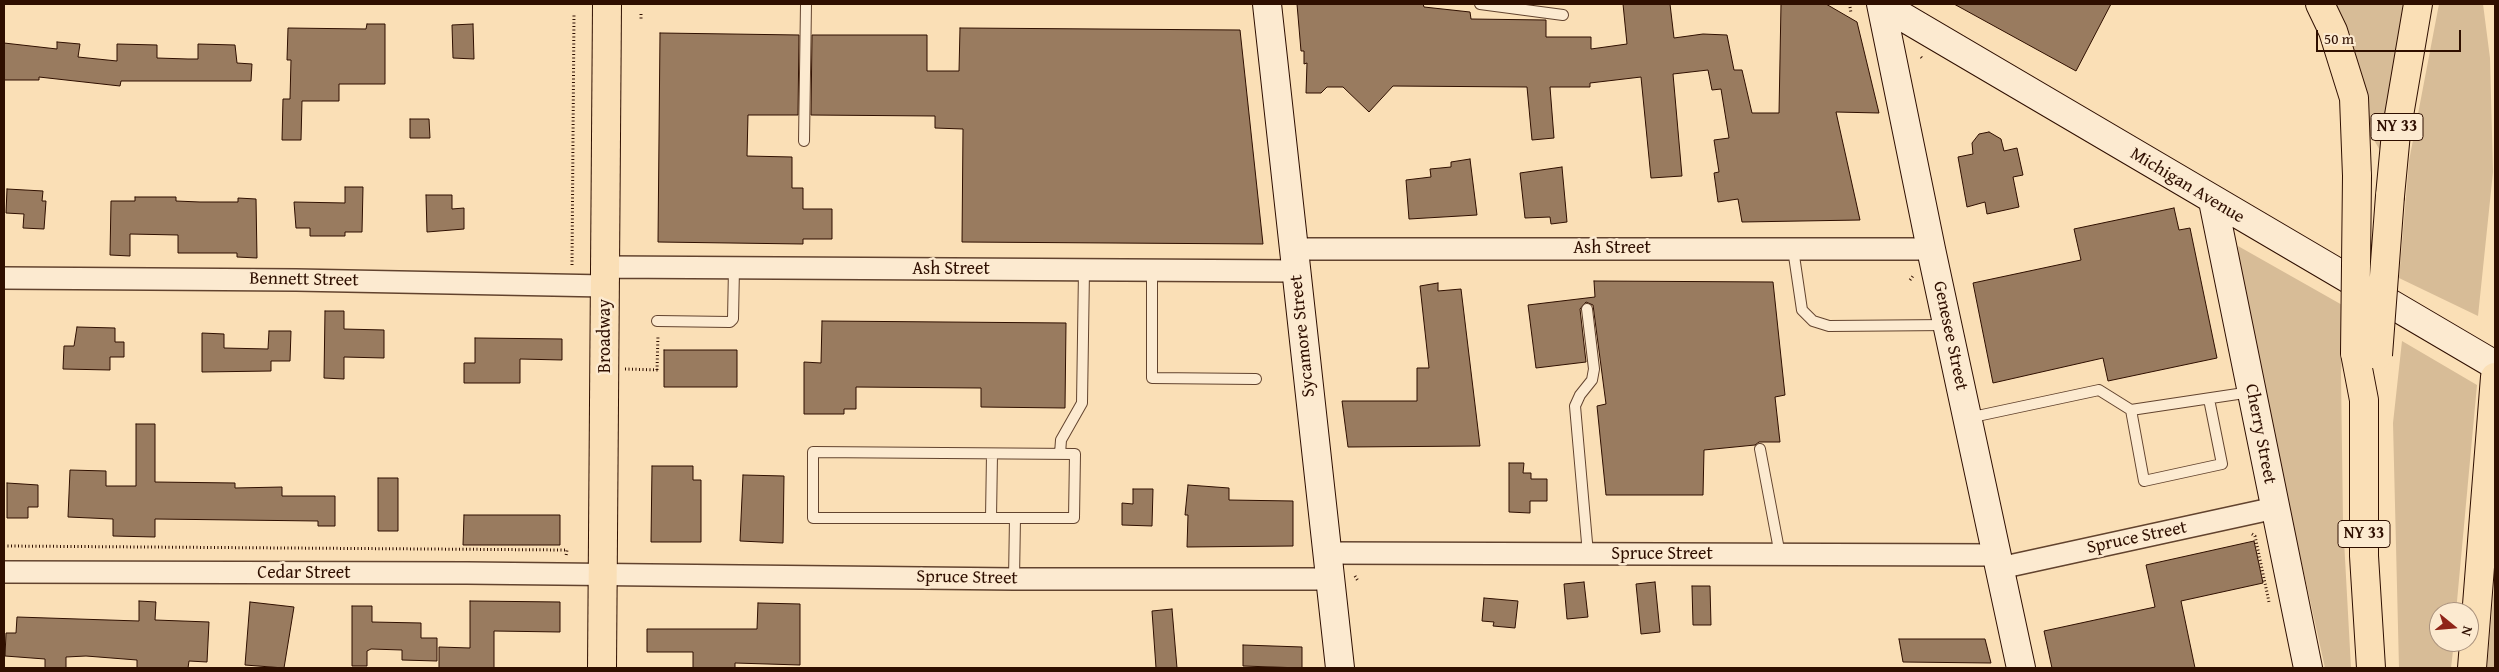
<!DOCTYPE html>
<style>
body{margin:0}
#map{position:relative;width:2499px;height:672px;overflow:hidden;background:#fadfb6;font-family:"Gentium Book Plus",serif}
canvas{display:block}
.frame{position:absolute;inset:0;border:5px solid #2f0f00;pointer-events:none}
.north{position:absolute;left:2429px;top:602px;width:50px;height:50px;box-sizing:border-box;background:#fcead0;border:1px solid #aa927d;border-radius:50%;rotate:107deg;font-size:14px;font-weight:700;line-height:20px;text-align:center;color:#2f0f00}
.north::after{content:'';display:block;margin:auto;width:18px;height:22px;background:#8f2418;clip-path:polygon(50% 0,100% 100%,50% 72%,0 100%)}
.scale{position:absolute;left:2316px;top:30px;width:145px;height:22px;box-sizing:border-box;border:2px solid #2f0f00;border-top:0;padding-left:6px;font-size:15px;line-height:18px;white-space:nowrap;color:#2f0f00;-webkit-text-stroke:4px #fcead0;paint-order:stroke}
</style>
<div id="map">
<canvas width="2499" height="672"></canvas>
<div class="frame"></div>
<div class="north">N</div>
<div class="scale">50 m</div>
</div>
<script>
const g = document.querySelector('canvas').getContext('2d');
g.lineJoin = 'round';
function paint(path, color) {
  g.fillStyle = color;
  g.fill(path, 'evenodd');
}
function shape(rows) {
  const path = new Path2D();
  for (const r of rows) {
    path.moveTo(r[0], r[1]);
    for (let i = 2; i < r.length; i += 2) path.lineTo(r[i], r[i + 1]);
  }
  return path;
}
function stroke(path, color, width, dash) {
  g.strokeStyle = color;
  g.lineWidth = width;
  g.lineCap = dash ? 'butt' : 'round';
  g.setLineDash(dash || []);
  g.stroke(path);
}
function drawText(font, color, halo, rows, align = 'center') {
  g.font = font + ' "Gentium Book Plus",serif';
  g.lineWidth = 5;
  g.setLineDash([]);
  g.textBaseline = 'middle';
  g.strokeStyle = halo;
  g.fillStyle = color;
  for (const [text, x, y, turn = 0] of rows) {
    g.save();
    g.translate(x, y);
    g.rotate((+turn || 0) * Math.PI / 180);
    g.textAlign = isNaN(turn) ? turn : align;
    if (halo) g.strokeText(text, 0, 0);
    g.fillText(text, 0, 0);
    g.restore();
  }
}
paint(shape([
 [2335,4,2403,4,2381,152,2374,140,2352,38],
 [2439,4,2483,4,2490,58,2493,172,2478,316,2399,278,2409,161],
 [2238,246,2344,306,2341,374,2343,522,2351,668,2325,668,2244,303],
 [2402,341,2477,385,2456,612,2439,612,2439,642,2454,642,2451,668,2399,668,2393,423],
 [2495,577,2495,668,2487,668]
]), '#d7bc97');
const building = shape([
 [1297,4,1423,4,1424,7,1470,12,1471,19,1546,20,1546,37,1591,37,1591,49,1627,44,1623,4,1670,4,1674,38,1703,34,1727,35,1734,70,1742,70,1752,113,1779,113,1781,4,1826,4,1857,22,1879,113,1836,112,1860,220,1742,222,1738,199,1718,202,1714,173,1719,172,1714,140,1729,138,1721,89,1712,90,1708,70,1673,74,1682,176,1651,178,1641,77,1590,83,1590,87,1550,87,1554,138,1532,140,1527,87,1393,86,1369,112,1343,87,1327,87,1321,93,1306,93,1307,63,1304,64,1304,51,1301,51,1297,4],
 [1954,4,2111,4,2076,71,1954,4],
 [367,24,385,24,385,84,339,84,339,101,302,101,301,140,282,140,283,99,290,99,291,60,287,60,288,28,366,29,367,24],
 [473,24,474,59,453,58,452,25,473,24],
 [960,28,1240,30,1263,244,962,242,963,129,935,128,935,116,811,115,812,35,927,35,927,71,959,71,960,28],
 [660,33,799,35,798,115,748,115,747,156,792,157,792,188,803,188,803,209,832,209,832,239,803,239,803,244,658,242,660,33],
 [57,42,80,44,78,57,117,61,117,44,157,45,157,58,188,59,198,59,198,44,235,45,237,63,252,64,251,81,121,81,120,86,39,77,39,80,4,80,4,43,57,49,57,42],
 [410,119,429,119,430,138,410,138,410,119],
 [1989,132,2001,139,2004,151,2017,148,2023,175,2013,177,2019,207,1987,214,1985,202,1967,207,1958,157,1973,154,1972,143,1979,134,1989,132],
 [1470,159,1477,215,1409,219,1406,180,1431,177,1430,169,1451,167,1451,162,1470,159],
 [1562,167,1567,222,1551,224,1550,217,1525,218,1520,173,1562,167],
 [345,187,363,187,362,232,345,232,345,236,310,236,310,228,296,228,294,202,345,203,345,187],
 [7,189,43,191,42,201,46,201,44,229,23,228,24,214,6,213,7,189],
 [426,195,452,195,452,209,464,208,464,229,427,232,426,195],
 [135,197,176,197,176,201,200,202,238,202,238,198,256,199,257,258,237,257,237,253,178,253,178,235,130,234,130,256,110,255,111,201,135,201,135,197],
 [2174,208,2179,230,2190,228,2217,358,2108,381,2103,358,1993,383,1973,283,2081,260,2074,229,2174,208],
 [1594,281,1773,282,1785,395,1775,397,1780,442,1759,442,1755,445,1704,450,1703,495,1606,495,1597,406,1606,404,1593,305,1586,302,1580,309,1586,362,1536,368,1528,305,1595,297,1594,281],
 [1438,283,1438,291,1461,289,1480,446,1348,447,1342,401,1417,401,1417,368,1429,368,1420,286,1438,283],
 [325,311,344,311,344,329,384,330,384,358,344,357,344,379,324,378,325,311],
 [822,321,1066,323,1065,408,981,407,981,388,856,387,856,409,844,409,844,414,804,414,804,362,821,363,822,321],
 [77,327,115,328,115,342,124,342,124,357,110,357,110,370,63,369,64,346,74,346,77,327],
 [269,331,291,331,290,361,271,361,271,371,202,372,202,333,224,334,224,348,268,349,269,331],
 [475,338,562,339,562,360,520,359,520,383,464,383,464,363,475,363,475,338],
 [664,350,737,350,737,387,664,387,664,350],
 [136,424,155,424,155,482,235,483,235,488,282,487,282,496,335,496,335,526,318,526,318,521,155,519,155,537,113,536,113,519,68,517,70,470,106,471,106,486,136,486,136,424],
 [1509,463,1524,463,1523,473,1531,473,1531,479,1547,479,1547,501,1530,501,1530,513,1509,512,1509,463],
 [652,466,693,466,693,480,701,480,701,542,651,542,652,466],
 [743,475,784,476,783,543,740,541,743,475],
 [378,478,398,478,398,531,378,531,378,478],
 [7,483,38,485,38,507,28,507,28,518,7,518,7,483],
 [1188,485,1229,488,1229,500,1293,501,1293,546,1187,547,1188,515,1185,515,1188,485],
 [1133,489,1153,489,1152,526,1122,525,1122,503,1133,504,1133,489],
 [464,515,560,515,560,545,463,545,464,515],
 [2254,541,2263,583,2181,601,2195,668,2052,668,2044,631,2155,607,2146,565,2254,541],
 [1584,582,1588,617,1567,619,1564,584,1584,582],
 [1655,582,1660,632,1641,634,1636,584,1655,582],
 [1692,586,1710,586,1711,625,1693,625,1692,586],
 [1484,598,1518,601,1515,628,1493,626,1494,622,1482,621,1484,598],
 [139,601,156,602,155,620,209,622,207,662,189,661,188,668,137,668,137,660,86,656,66,657,66,668,45,668,45,659,5,656,6,633,16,633,17,617,139,621,139,601],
 [470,601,560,602,560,632,494,631,494,668,439,668,439,647,470,648,470,601],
 [250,602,294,607,284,668,245,665,250,602],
 [758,603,800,604,800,665,735,663,735,668,693,668,693,652,647,652,647,629,757,629,758,603],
 [352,606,372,606,372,622,421,623,421,638,437,638,437,661,402,660,402,650,371,649,367,651,367,666,352,666,352,606],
 [1172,609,1177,668,1156,668,1152,611,1172,609],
 [1899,639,1985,639,1991,663,1903,662,1899,639],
 [1243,645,1302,647,1302,668,1243,666,1243,645]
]);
paint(building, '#997b5f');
stroke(building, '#2f0f00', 1);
const lane = shape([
 [1480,4,1563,15],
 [804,141,806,4],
 [1793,249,1802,310,1813,321,1829,326,1947,325],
 [1152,270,1152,378,1256,379],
 [1587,309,1594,369,1592,380,1580,395,1575,406,1588,554],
 [657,321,730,322,733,319,734,268],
 [2131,410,2144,481,2222,464,2209,399],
 [1968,418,2099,390,2131,410,2251,392],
 [1760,449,1780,555],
 [813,452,1075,454,1074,518,813,518,813,452],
 [1060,454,1061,440,1082,403,1084,270],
 [991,518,992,454],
 [1014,579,1015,518]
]);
const street = shape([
 [1293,249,1931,249],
 [605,267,1296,271],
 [4,278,296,280,605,286],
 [1327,553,1997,555],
 [2000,568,2275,508],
 [4,572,467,573,1014,579,1330,579]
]);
const secondary = shape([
 [1267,4,1340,668],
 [1881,4,2495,365],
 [1881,4,1931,249,2021,668],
 [2213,201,2308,668]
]);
const primary = shape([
 [602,668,607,4]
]);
const highway = shape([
 [2320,4,2333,31,2354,98,2357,176],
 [2390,196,2396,133,2418,4],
 [2355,353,2364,400,2364,556,2371,668],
 [2472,668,2495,377]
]);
stroke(lane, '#62432e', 12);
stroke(street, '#62432e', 24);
stroke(secondary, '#2f0f00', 30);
stroke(primary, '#2f0f00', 30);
stroke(highway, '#2f0f00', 30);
stroke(shape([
 [1850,7,1851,13],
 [641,14,641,19],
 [1921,57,1923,59],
 [572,265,574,13],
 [1910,280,1913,276],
 [625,369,659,370],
 [657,370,658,335],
 [2252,534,2255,536,2269,602],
 [4,546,567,550,566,556],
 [1355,576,1358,581]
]), '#2f0f00', 3, [1, 2.5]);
stroke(lane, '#fcead0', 10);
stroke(street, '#fcead0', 21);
stroke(secondary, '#fcead0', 28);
stroke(primary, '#fadfb6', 28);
stroke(highway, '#fadfb6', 28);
const highwayBridge = shape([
 [2355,353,2357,176],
 [2378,355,2390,196]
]);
stroke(highwayBridge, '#2f0f00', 30, []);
stroke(highwayBridge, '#fadfb6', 28);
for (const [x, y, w] of [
 [2397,127,52],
 [2364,534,52]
]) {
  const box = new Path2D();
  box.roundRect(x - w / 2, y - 13.5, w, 27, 4);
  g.fillStyle = '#fcead0';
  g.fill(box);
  stroke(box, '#2f0f00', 1);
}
drawText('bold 16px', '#2f0f00', null, [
 ["NY 33",2397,127],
 ["NY 33",2364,534]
]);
drawText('18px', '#2f0f00', '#fcead0', [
 ["Michigan Avenue",2187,186,31],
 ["Ash Street",1612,248],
 ["Ash Street",951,269],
 ["Bennett Street",304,280,1],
 ["Broadway",605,336,-90],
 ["Sycamore Street",1303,336,-96],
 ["Genesee Street",1950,336,78],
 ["Cherry Street",2260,434,79],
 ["Spruce Street",2137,538,-12],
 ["Spruce Street",1662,554],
 ["Cedar Street",304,573],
 ["Spruce Street",967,578,1]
]);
</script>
